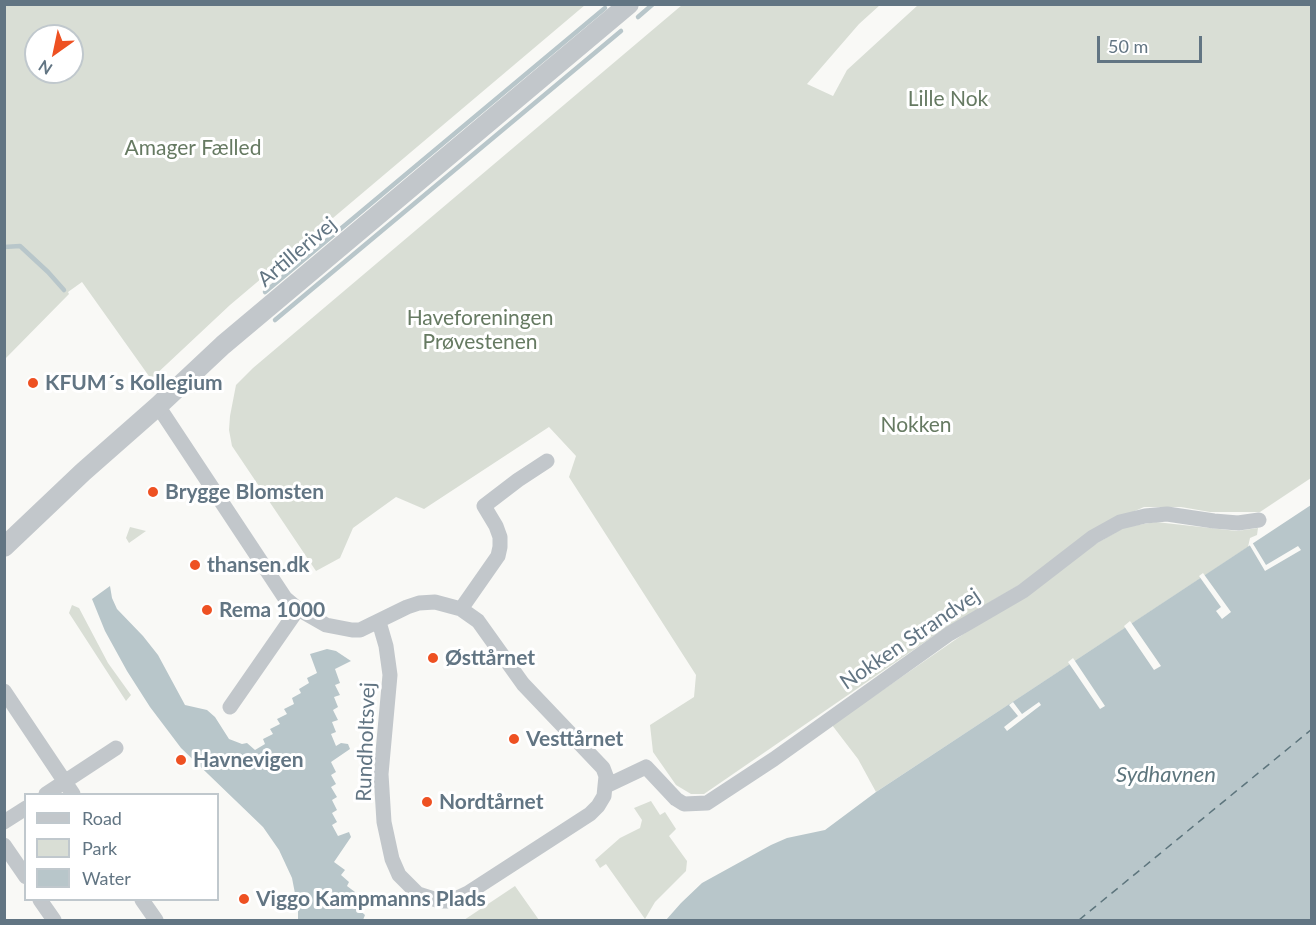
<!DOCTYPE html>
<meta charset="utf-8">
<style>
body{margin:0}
#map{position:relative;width:1316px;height:925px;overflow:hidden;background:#f9f9f6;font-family:Lato,sans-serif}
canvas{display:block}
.frame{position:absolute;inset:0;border:6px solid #627583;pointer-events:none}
.legend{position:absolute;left:24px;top:793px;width:195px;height:108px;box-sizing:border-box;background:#fff;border:2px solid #c0c8cd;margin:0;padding:8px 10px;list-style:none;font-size:18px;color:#627583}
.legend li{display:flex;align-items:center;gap:12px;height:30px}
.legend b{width:30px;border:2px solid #c0c8cd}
.north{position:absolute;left:24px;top:24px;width:60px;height:60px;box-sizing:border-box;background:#fff;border:2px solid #c0c8cd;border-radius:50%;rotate:213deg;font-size:16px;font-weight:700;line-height:24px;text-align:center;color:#627583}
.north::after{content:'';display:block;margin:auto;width:21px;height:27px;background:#ee5122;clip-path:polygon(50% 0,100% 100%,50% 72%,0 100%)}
.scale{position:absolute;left:1097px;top:36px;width:105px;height:27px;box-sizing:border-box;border:3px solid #627583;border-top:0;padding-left:8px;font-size:18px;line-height:21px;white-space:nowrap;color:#627583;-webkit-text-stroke:4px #fff;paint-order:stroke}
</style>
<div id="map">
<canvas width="1316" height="925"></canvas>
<div class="frame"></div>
<ul class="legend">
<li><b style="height:8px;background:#c2c7cb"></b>Road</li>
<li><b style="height:16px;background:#d9ded5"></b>Park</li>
<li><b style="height:16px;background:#b8c6ca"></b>Water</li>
</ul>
<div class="north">N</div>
<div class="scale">50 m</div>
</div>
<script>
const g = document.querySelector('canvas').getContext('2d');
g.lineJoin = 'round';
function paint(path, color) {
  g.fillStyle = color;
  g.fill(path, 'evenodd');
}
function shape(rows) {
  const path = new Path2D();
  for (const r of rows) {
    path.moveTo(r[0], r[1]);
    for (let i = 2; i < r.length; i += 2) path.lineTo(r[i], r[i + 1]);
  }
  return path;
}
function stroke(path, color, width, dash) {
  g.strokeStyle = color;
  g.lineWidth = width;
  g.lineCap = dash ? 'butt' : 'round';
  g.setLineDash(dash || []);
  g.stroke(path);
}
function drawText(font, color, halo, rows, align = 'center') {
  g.font = font + ' Lato,sans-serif';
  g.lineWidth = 6;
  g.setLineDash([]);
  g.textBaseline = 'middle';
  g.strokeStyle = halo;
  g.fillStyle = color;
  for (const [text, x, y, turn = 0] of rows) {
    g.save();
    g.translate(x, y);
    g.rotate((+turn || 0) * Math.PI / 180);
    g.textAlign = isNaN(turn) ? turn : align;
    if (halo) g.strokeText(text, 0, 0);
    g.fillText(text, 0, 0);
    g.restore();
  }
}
paint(shape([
 [4,5,5,4,585,5,230,305,151,379,82,282,68,292,69,294,5,359],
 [36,36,72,36,72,72,36,72],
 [682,5,880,5,859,24,807,84,833,96,847,70,918,5,1311,5,1311,478,1260,512,1210,512,1181,507,1144,507,1103,525,1026,581,944,629,704,794,691,794,676,785,653,752,650,725,694,697,696,675,569,477,576,456,549,427,424,509,396,497,353,528,340,558,316,571,232,446,229,430,230,416,236,385,253,368],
 [1156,522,1237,531,1258,528,1257,535,1250,538,1248,547,876,792,858,759,832,725,1085,550,1125,527],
 [130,527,146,531,129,543,126,538],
 [72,605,79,608,108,663,131,695,126,701,69,613],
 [651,801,660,815,665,812,676,829,669,836,687,861,686,871,655,902,645,919,606,864,600,868,595,860,620,838,640,828,642,820,634,808],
 [515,886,539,920,464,920]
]), '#d9ded5');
paint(shape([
 [1311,505,1311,920,666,920,681,903,702,883,771,845,787,838,825,830,876,792],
 [110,586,112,598,117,609,143,636,158,655,185,705,207,710,215,717,229,739,242,744,247,743,255,750,265,744,263,739,273,734,270,729,280,724,277,719,287,714,284,709,294,704,292,698,301,693,299,689,309,683,307,678,317,673,310,654,327,649,336,651,351,661,335,669,340,683,335,685,340,695,334,697,338,707,333,710,338,720,332,722,336,732,331,734,336,746,341,743,348,744,350,749,331,762,336,772,331,775,336,784,331,787,337,797,332,800,337,810,332,813,337,822,332,825,338,836,349,832,351,837,334,862,345,870,341,875,349,882,347,886,355,892,352,897,360,904,357,908,365,915,363,920,298,920,298,909,292,878,279,850,263,827,181,748,150,707,127,671,105,631,92,599]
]), '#b8c6ca');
paint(shape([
 [1252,542,1266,565,1298,546,1301,550,1265,571,1249,544],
 [1203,573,1231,612,1222,619,1216,611,1221,607,1199,576],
 [1130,621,1161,666,1154,670,1124,626],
 [1073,658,1105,706,1100,709,1068,662],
 [1013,702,1022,714,1039,702,1041,705,1007,731,1004,727,1018,716,1009,705]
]), '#f9f9f6');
stroke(shape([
 [638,17,653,4],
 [4,247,20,246,48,272,64,290],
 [265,292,605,8],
 [275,320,621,31]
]), '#b8c6ca', 4.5);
stroke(shape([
 [1079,920,1312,729]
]), '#5d757d', 1.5, [8, 6]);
stroke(shape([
 [158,406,285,598,298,609,326,625,352,630,360,630,407,607,419,603,435,602,461,609,478,621,523,684,603,768,606,776,604,796,598,806,590,814,468,893,451,901,440,901,418,894,399,875,392,859,384,822,381,774,390,675,386,646,379,622],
 [461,609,498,556,500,547,500,537,496,526,484,506,518,480,547,461],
 [4,691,73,794],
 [230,707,298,609],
 [606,786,646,767,676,799,684,804,707,803,774,759,949,634,1023,591,1093,537,1120,522,1145,516,1167,514,1214,521,1238,523,1259,520],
 [46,794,116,748],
 [4,822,26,808],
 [4,845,26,877],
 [40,900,54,920],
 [142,900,156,920]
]), '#c2c7cb', 15);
stroke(shape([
 [4,547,83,472,158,406,223,345,629,4]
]), '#c2c7cb', 20);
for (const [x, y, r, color] of [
 [33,383,6,"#ee5122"],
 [153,492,6,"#ee5122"],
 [195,565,6,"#ee5122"],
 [207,610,6,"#ee5122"],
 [433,658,6,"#ee5122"],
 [514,739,6,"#ee5122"],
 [181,760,6,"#ee5122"],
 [427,802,6,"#ee5122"],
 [244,899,6,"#ee5122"]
]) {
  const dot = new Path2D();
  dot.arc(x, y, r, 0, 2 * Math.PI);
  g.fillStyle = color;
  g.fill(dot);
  stroke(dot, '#fff', 2);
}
drawText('21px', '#667a62', '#fff', [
 ["Lille Nok",948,99],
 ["Amager Fælled",193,148],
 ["Haveforeningen",480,318],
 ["Prøvestenen",480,342],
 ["Nokken",916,425]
]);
drawText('21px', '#627583', '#fff', [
 ["Artillerivej",297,252,-40],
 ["Nokken Strandvej",910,639,-34],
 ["Rundholtsvej",366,742,-88]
]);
drawText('bold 21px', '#627583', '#fff', [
 ["KFUM´s Kollegium",45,383],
 ["Brygge Blomsten",165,492],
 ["thansen.dk",207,565],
 ["Rema 1000",219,610],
 ["Østtårnet",445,658],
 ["Vesttårnet",526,739],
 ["Havnevigen",193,760],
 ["Nordtårnet",439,802],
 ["Viggo Kampmanns Plads",256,899]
], 'left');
drawText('italic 22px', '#5d757d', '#fff', [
 ["Sydhavnen",1166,775]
]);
</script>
